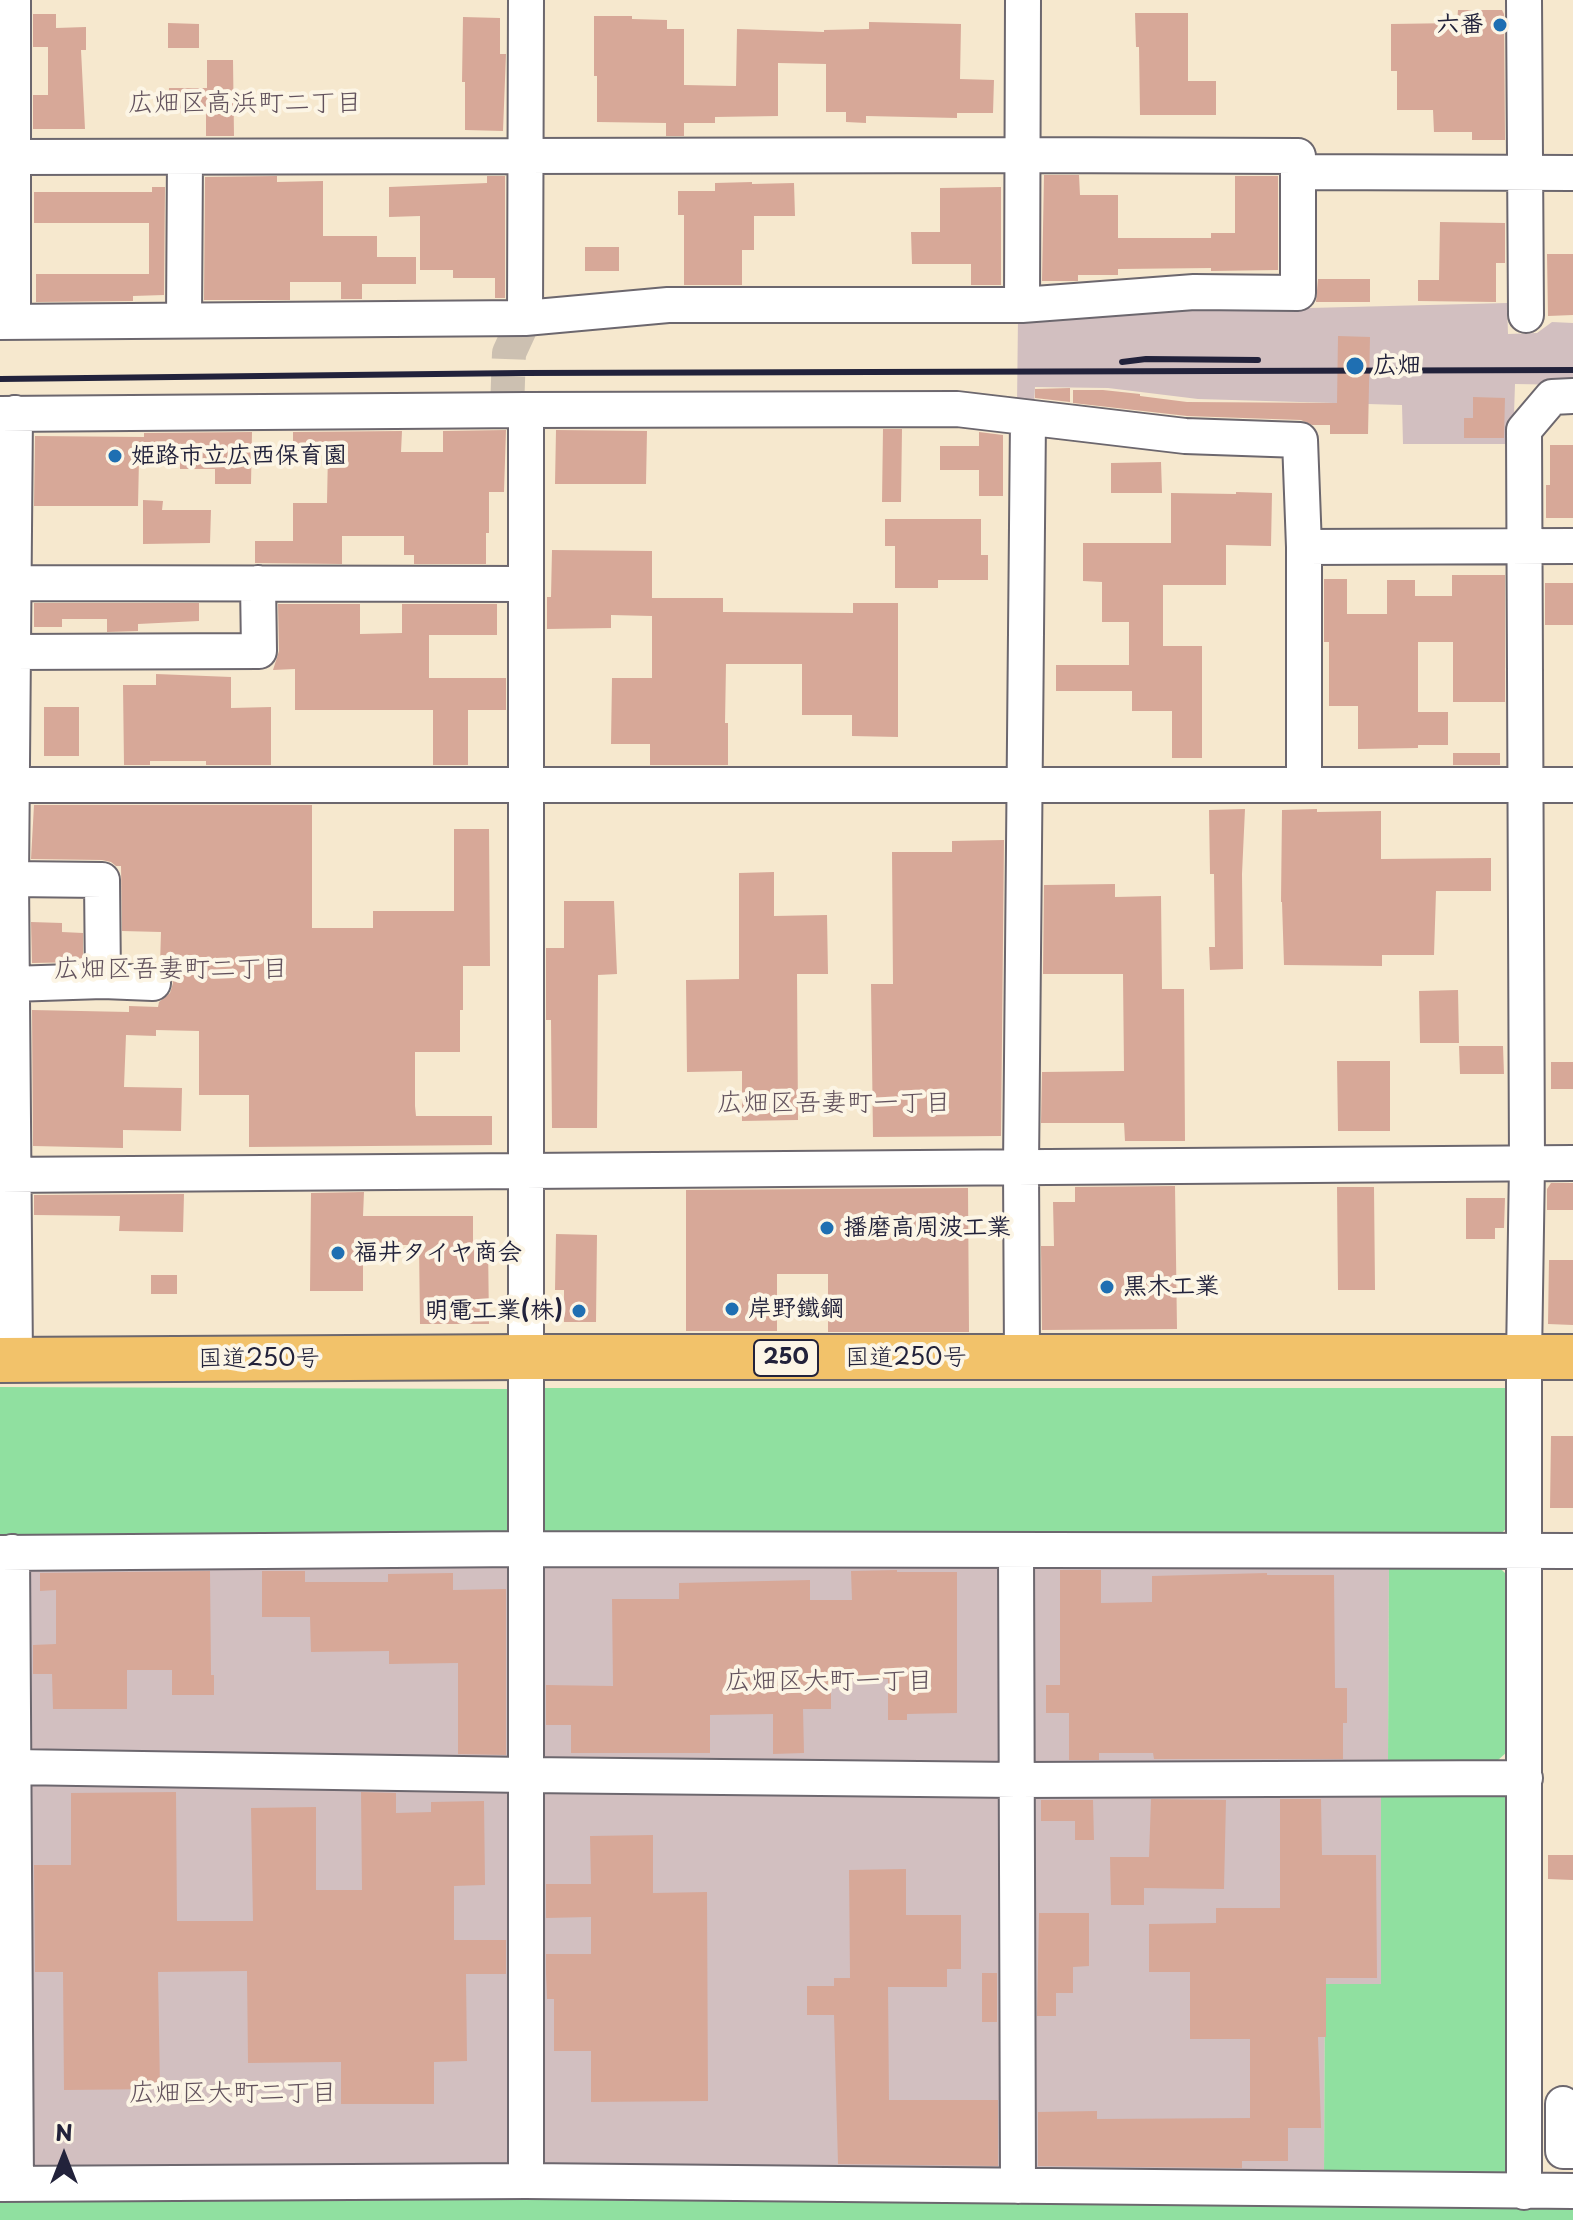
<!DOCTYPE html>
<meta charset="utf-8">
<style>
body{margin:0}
#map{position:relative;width:1573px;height:2220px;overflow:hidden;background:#f6e8ce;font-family:"Playpen Sans",sans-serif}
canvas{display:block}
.north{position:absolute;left:24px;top:2116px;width:80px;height:80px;-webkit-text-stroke:6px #fcf5e5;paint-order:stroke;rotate:0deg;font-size:22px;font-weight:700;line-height:32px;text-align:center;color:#22223b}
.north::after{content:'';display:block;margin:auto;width:28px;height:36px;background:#22223b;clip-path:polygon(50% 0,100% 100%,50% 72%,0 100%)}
</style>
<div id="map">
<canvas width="1573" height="2220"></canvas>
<div class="north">N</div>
</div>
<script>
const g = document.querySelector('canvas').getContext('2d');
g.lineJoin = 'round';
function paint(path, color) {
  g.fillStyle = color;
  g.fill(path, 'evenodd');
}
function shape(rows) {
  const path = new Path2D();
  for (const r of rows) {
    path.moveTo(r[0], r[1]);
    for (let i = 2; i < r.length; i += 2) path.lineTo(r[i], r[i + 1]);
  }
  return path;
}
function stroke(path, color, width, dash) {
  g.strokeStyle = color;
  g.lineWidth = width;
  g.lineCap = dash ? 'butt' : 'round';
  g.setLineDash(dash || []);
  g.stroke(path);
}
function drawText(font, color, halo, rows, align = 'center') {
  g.font = font + ' "Playpen Sans","Klee One",sans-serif';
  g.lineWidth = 8;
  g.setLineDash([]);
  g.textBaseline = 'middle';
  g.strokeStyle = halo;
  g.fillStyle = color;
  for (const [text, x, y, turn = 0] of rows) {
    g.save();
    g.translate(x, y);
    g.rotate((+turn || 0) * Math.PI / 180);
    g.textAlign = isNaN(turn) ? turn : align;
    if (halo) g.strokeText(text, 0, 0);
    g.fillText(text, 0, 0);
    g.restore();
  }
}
paint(shape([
 [1310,302,1310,308,1507,303,1508,334,1537,333,1552,322,1573,323,1573,385,1515,384,1513,444,1403,444,1402,405,1198,399,1108,388,1035,387,1034,405,1017,405,1018,317],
 [0,1564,1389,1567,1388,1762,1381,1789,1381,1984,1325,1984,1324,2176,0,2174]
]), '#d2bfc0');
paint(shape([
 [0,1387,513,1389,512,1528,503,1538,0,1539],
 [540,1388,1507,1388,1507,1528,1497,1537,550,1538,540,1528],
 [1498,1566,1507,1575,1507,1752,1498,1760,1388,1762,1389,1567],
 [1381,1789,1497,1789,1507,1799,1507,2176,1324,2176,1325,1984,1381,1984],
 [0,2195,1573,2196,1573,2220,0,2220]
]), '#90e0a0');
paint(shape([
 [1458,10,1502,10,1504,14,1505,140,1472,140,1472,132,1434,132,1433,110,1397,110,1397,71,1391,71,1391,24,1457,23],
 [1135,13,1188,13,1188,81,1216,81,1216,115,1140,115,1139,47,1136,47],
 [33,14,56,14,56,28,86,27,86,50,81,50,85,129,33,129,33,95,48,95,48,47,33,47],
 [594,16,632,16,632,19,667,20,667,29,684,29,684,85,736,86,737,29,824,32,824,30,869,29,869,22,961,24,960,79,994,80,993,113,957,113,957,118,866,116,866,123,846,122,846,112,826,112,826,64,778,63,778,116,715,117,715,123,684,123,684,136,666,136,666,123,597,122,597,76,594,76],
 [463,17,500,18,500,54,506,54,503,131,465,130,465,82,462,82],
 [168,23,199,24,199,48,168,48],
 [207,60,233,60,234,136,206,136,206,113,168,112,169,88,207,88],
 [1044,175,1079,175,1080,195,1118,195,1118,238,1211,238,1211,233,1235,233,1235,176,1278,176,1278,270,1211,271,1211,268,1118,269,1118,275,1078,275,1078,281,1042,281],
 [277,176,277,182,323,181,323,236,377,236,377,257,416,257,416,284,362,284,362,299,341,299,341,282,290,282,290,300,204,300,205,177],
 [487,176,505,176,505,298,495,298,495,278,453,278,453,270,420,270,420,216,389,217,389,187,487,183],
 [752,182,752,184,794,183,795,216,754,216,754,250,742,250,742,285,684,285,684,215,678,215,678,191,715,191,715,183],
 [152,187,165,187,164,295,133,296,133,301,36,302,36,274,149,274,149,223,34,223,34,192,152,192],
 [1001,187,1001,285,971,285,971,264,912,264,911,232,940,232,940,188],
 [1440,222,1505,223,1505,263,1496,263,1496,302,1418,301,1418,280,1439,280],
 [585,247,619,247,619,271,585,271],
 [1547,254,1573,254,1573,315,1548,316],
 [1318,279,1370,279,1370,302,1316,302],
 [1338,336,1370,337,1368,434,1330,434,1330,425,1312,425,1301,420,1187,416,1073,403,1073,390,1103,390,1140,394,1140,396,1187,402,1337,403],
 [1070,388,1070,402,1035,398,1035,389],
 [1473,397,1505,398,1504,438,1464,438,1464,418,1473,418],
 [883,429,902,429,901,502,882,502],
 [506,430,504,492,489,492,489,533,486,533,486,564,414,564,414,555,404,555,404,536,342,536,342,564,255,563,255,541,293,541,293,503,327,503,328,452,293,452,293,432,402,431,401,452,443,452,443,431],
 [556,430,647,431,646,484,555,484],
 [252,432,251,484,215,484,215,469,180,469,180,459,139,459,138,506,34,506,35,436,144,437,144,433],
 [979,432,1003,435,1003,496,979,496,979,470,940,470,940,446,979,446],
 [1550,445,1573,445,1573,518,1546,518,1546,485,1550,485],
 [1161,462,1162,493,1111,493,1111,463],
 [1236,492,1272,493,1271,546,1226,545,1226,585,1163,585,1163,646,1202,646,1202,758,1172,758,1172,711,1132,711,1132,691,1056,691,1056,665,1129,665,1129,622,1102,622,1102,582,1083,581,1083,543,1171,543,1171,493,1236,494],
 [143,500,163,501,162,510,211,510,210,543,143,544],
 [885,519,981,519,981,555,988,555,988,580,938,580,938,588,895,588,895,546,885,546],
 [552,550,652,551,652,598,723,598,723,612,853,613,853,603,898,603,898,737,852,736,852,715,802,715,802,664,726,664,725,723,728,723,728,765,650,765,650,744,611,744,612,678,652,678,652,616,611,615,611,628,547,629,547,597,551,597],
 [1452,575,1505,575,1505,702,1453,702,1453,642,1418,642,1418,712,1448,712,1448,745,1418,745,1418,748,1358,749,1358,706,1329,706,1329,642,1324,642,1324,579,1347,579,1347,614,1387,614,1387,580,1415,580,1415,596,1452,596],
 [1545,583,1573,583,1573,625,1545,625],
 [34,603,199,603,199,621,138,624,138,631,107,632,107,619,62,619,62,627,34,627],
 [278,604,360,604,360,634,402,633,402,604,497,604,497,635,429,635,429,678,506,678,506,710,468,710,468,765,433,765,433,710,295,710,295,669,273,670,279,651],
 [156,674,231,677,231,708,271,707,271,765,206,765,206,761,150,761,150,765,124,765,123,685,156,685],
 [44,707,79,707,79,756,44,756],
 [1453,753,1500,753,1500,765,1453,765],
 [34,805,312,805,312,928,373,928,373,911,454,911,454,829,489,829,490,966,463,966,463,1010,460,1010,460,1052,415,1052,415,1106,416,1116,492,1116,492,1145,249,1147,249,1095,199,1095,199,1031,156,1030,156,1036,126,1035,124,1087,182,1088,181,1131,123,1130,123,1148,33,1146,32,1010,129,1012,129,1006,158,1007,159,1002,170,993,173,983,170,973,160,965,161,932,122,931,121,866,116,866,111,862,102,860,31,859],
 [1245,809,1242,874,1243,969,1210,970,1209,947,1215,947,1214,874,1210,874,1209,810],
 [1317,809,1317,812,1381,811,1381,859,1491,858,1491,891,1436,891,1434,955,1382,955,1382,966,1284,965,1282,902,1281,902,1282,810],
 [1004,840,1001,1136,873,1137,871,984,893,984,892,852,952,852,952,841],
 [774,872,774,916,827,915,828,974,797,974,798,1120,742,1121,742,1071,687,1072,686,980,739,979,739,873],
 [1115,884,1115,897,1161,896,1162,989,1184,989,1185,1141,1125,1141,1124,1123,1041,1123,1042,1072,1124,1071,1123,974,1043,974,1044,885],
 [564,901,614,901,617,974,598,975,597,1128,552,1128,551,1020,546,1020,546,948,564,948],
 [31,922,62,923,62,932,83,933,83,962,32,963],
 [1458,990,1459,1043,1420,1043,1419,991],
 [1459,1046,1503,1046,1504,1074,1460,1074],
 [1337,1061,1390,1061,1390,1131,1338,1131],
 [1551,1062,1573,1062,1573,1089,1551,1089],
 [1551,1183,1573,1183,1573,1210,1547,1210,1547,1189],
 [1175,1186,1177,1329,1042,1330,1041,1246,1054,1246,1053,1202,1075,1202,1075,1187],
 [1337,1187,1374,1187,1375,1290,1338,1290],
 [968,1188,969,1332,828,1332,828,1274,777,1274,777,1331,686,1331,686,1190],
 [364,1192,363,1216,473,1216,473,1243,488,1243,489,1324,420,1324,419,1245,363,1245,363,1291,310,1291,311,1193],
 [184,1194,183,1232,119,1231,120,1216,34,1215,34,1195],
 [1466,1198,1505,1198,1504,1228,1495,1228,1495,1239,1466,1239],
 [556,1234,597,1235,596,1322,564,1322,564,1290,555,1290],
 [1549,1260,1573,1260,1573,1325,1548,1324],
 [151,1275,177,1275,177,1294,151,1294],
 [1551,1436,1573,1436,1573,1508,1550,1508],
 [897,1570,897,1572,957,1572,957,1713,907,1714,907,1720,888,1720,888,1679,850,1679,850,1683,831,1683,831,1709,803,1709,804,1753,773,1754,773,1714,710,1715,710,1753,571,1753,571,1725,546,1725,546,1685,613,1686,612,1599,679,1599,679,1583,810,1580,810,1600,852,1600,851,1571],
 [1060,1570,1101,1570,1101,1603,1152,1602,1152,1576,1267,1573,1267,1575,1334,1575,1335,1688,1347,1688,1347,1723,1343,1723,1343,1759,1154,1759,1153,1753,1099,1753,1099,1760,1069,1760,1069,1713,1046,1713,1046,1685,1060,1685],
 [210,1571,211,1675,214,1675,214,1695,172,1695,172,1670,127,1670,127,1709,53,1709,52,1674,33,1674,33,1645,56,1644,56,1590,40,1591,40,1573],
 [262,1571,305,1571,305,1582,388,1582,388,1574,453,1573,453,1590,506,1589,506,1755,458,1754,458,1663,389,1664,389,1651,311,1652,310,1617,262,1617],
 [176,1792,177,1921,253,1921,251,1808,316,1807,316,1890,362,1890,361,1792,396,1793,396,1813,431,1812,431,1802,484,1801,485,1885,454,1886,454,1940,506,1940,506,1974,466,1974,467,2061,434,2062,434,2104,341,2104,341,2062,248,2063,247,1971,158,1972,160,2089,64,2090,63,1972,35,1972,34,1865,71,1865,71,1793],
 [1151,1799,1226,1800,1224,1889,1144,1888,1144,1905,1111,1905,1110,1857,1149,1857],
 [1280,1799,1321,1799,1322,1855,1376,1855,1377,1978,1326,1978,1326,2037,1318,2037,1321,2128,1288,2128,1288,2161,1242,2161,1242,2168,1038,2166,1038,2112,1097,2111,1097,2119,1250,2118,1250,2039,1190,2039,1190,1972,1149,1972,1149,1924,1216,1923,1216,1908,1280,1908],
 [1041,1800,1093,1800,1094,1840,1075,1840,1075,1821,1041,1821],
 [653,1835,653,1893,707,1892,708,2101,591,2102,591,2051,554,2051,554,1999,547,1999,546,1974,546,1954,591,1954,591,1917,546,1918,546,1884,591,1884,590,1836],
 [1548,1855,1573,1855,1573,1880,1548,1879],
 [906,1869,906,1915,961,1915,961,1969,947,1969,947,1987,888,1987,889,2100,998,2100,998,2166,838,2164,834,2015,807,2015,807,1986,834,1986,834,1978,850,1978,849,1870],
 [1039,1913,1089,1913,1089,1966,1073,1967,1073,1993,1056,1993,1056,2016,1037,2016],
 [982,1973,997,1973,997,2022,982,2022]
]), '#d7a898');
stroke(shape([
 [507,410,509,353,525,318]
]), '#ccc0b1', 34, [34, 17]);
const minor = shape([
 [13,0,13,320],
 [1524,0,1526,315],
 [1299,172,1573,173],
 [1022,305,1023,0],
 [525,318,526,0],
 [184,320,185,157],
 [0,322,525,318,668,305,1022,305,1194,292,1298,293,1298,156,1023,155,13,157],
 [15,413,11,879,15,1361],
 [0,414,526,410,957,409,1185,436,1300,440,1304,547,1304,785],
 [1304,547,1573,546],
 [13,583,526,584],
 [12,652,259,651,258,583],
 [0,785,1573,785],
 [11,879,102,880,103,981],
 [11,984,103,981,153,983],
 [0,1175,1573,1163],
 [1022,1358,1021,1167,1028,419],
 [1016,1550,1018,2186],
 [12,1552,16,2184],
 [0,1553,525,1549,1573,1551],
 [14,1767,526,1775,1017,1780,1525,1778],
 [1563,2104,1563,2151,1573,2151],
 [526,2181,526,410],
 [0,2184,526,2181,1573,2191],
 [1524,2192,1524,1358,1527,1164,1524,430,1552,397,1573,396]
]);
const highway = shape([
 [0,1360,525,1357,1573,1357]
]);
stroke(minor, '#6c676e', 38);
stroke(highway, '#6c676e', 48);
stroke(minor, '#fff', 34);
stroke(highway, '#f2c26a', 44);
stroke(shape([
 [1122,362,1146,359,1258,360],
 [0,379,523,373,1573,370]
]), '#22223b', 6);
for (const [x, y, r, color] of [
 [1500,25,8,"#1f6fb2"],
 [1355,366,10,"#1f6fb2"],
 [115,456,8,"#1f6fb2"],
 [827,1228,8,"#1f6fb2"],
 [338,1253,8,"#1f6fb2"],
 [1107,1287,8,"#1f6fb2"],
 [732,1309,8,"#1f6fb2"],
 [579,1311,8,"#1f6fb2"]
]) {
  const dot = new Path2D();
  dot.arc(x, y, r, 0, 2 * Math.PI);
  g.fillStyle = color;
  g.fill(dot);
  stroke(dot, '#fcf5e5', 3);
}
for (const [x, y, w] of [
 [786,1358,64]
]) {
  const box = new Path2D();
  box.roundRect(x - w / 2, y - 18, w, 36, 6);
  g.fillStyle = '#fcf5e5';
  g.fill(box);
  stroke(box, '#22223b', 2);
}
drawText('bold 22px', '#22223b', null, [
 ["250",786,1358]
]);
drawText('bold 24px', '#22223b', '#fcf5e5', [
 ["六番",1484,25,"right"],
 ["広畑",1373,366],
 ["姫路市立広西保育園",131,456],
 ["播磨高周波工業",843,1228],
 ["福井タイヤ商会",354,1253],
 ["黒木工業",1123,1287],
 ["岸野鐵鋼",748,1309],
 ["明電工業(株)",563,1311,"right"]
], 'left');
drawText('24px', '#22223b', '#fcf5e5', [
 ["国道250号",906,1358],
 ["国道250号",259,1359]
]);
drawText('26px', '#61515c', '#fcf5e5', [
 ["広畑区高浜町二丁目",245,104],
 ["広畑区吾妻町二丁目",171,970],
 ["広畑区吾妻町一丁目",834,1104],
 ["広畑区大町一丁目",829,1682],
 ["広畑区大町二丁目",233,2094]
]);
</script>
